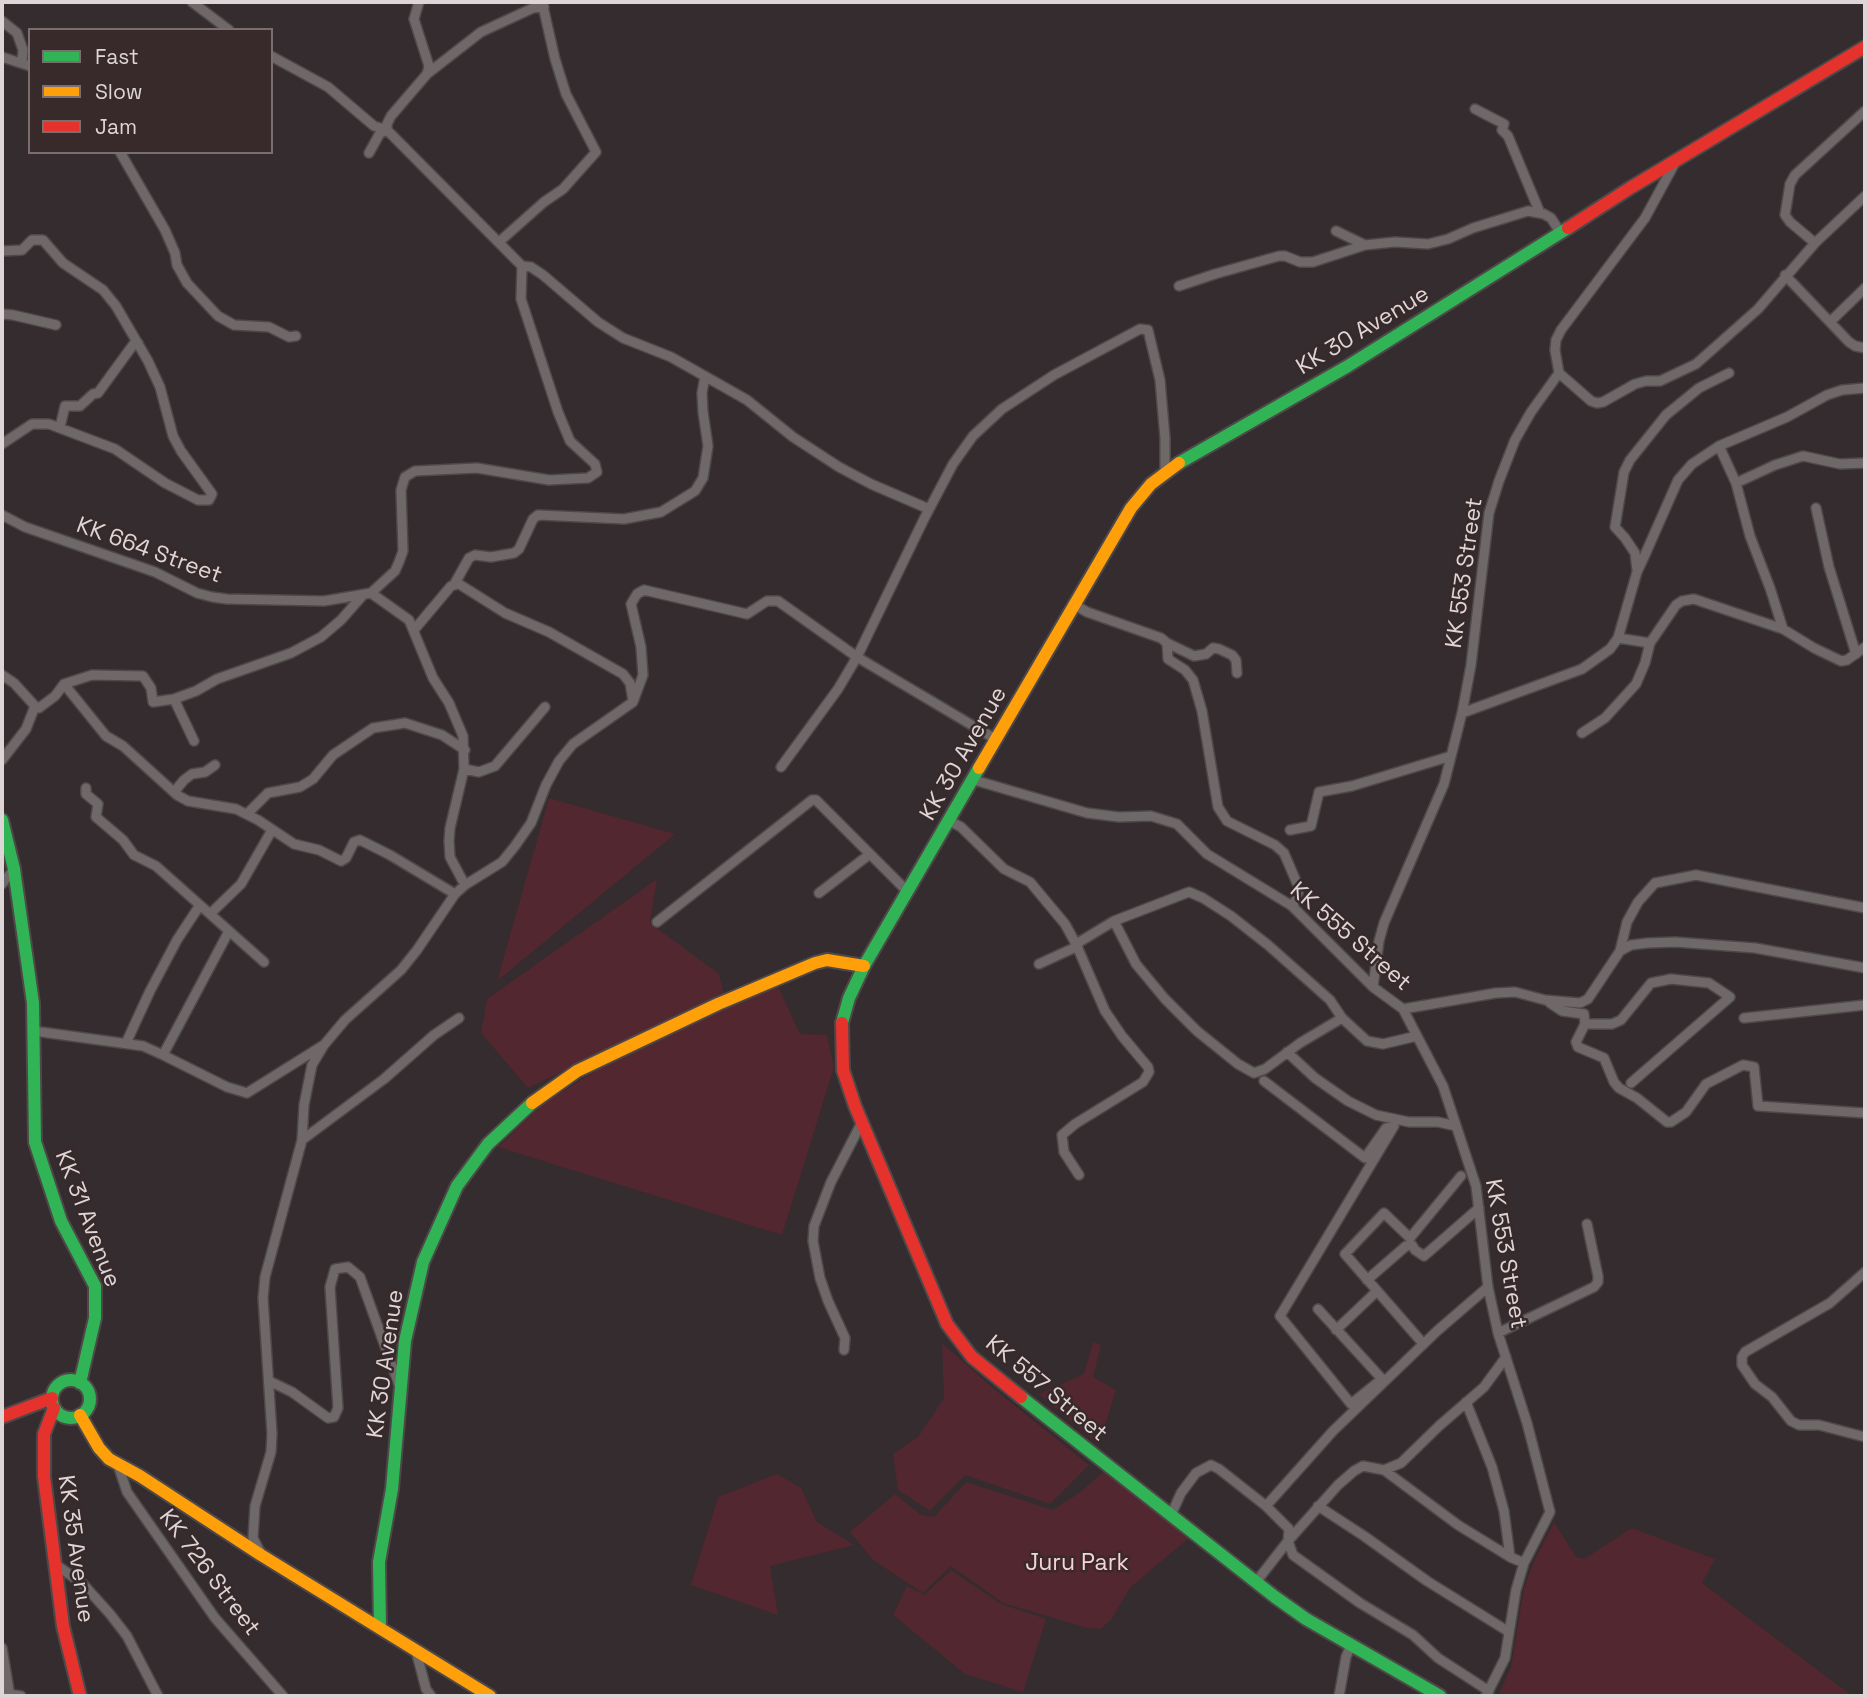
<!DOCTYPE html>
<style>
body{margin:0}
#map{position:relative;width:1867px;height:1698px;overflow:hidden;background:#342c2e;font-family:"Space Grotesk",sans-serif}
canvas{display:block}
.frame{position:absolute;inset:0;border:4px solid #ded5d6;pointer-events:none}
.legend{position:absolute;left:28px;top:28px;width:245px;height:126px;box-sizing:border-box;background:#38292b;border:2px solid #7a6e6f;margin:0;padding:9px 12px;list-style:none;font-size:21px;color:#ded5d6}
.legend li{display:flex;align-items:center;gap:14px;height:35px}
.legend b{width:35px;border:2px solid #7a6e6f}
</style>
<div id="map">
<canvas width="1867" height="1698"></canvas>
<div class="frame"></div>
<ul class="legend">
<li><b style="height:9px;background:#30b455"></b>Fast</li>
<li><b style="height:9px;background:#ff9f0a"></b>Slow</li>
<li><b style="height:9px;background:#e5322d"></b>Jam</li>
</ul>
</div>
<script>
const g = document.querySelector('canvas').getContext('2d');
g.lineJoin = 'round';
function paint(path, color) {
  g.fillStyle = color;
  g.fill(path, 'evenodd');
}
function shape(rows) {
  const path = new Path2D();
  for (const r of rows) {
    if (r.length === 3) {
      path.moveTo(r[0] + r[2], r[1]);
      path.arc(r[0], r[1], r[2], 0, 2 * Math.PI);
      continue;
    }
    path.moveTo(r[0], r[1]);
    for (let i = 2; i < r.length; i += 2) path.lineTo(r[i], r[i + 1]);
  }
  return path;
}
function stroke(path, color, width, dash) {
  g.strokeStyle = color;
  g.lineWidth = width;
  g.lineCap = dash ? 'butt' : 'round';
  g.setLineDash(dash || []);
  g.stroke(path);
}
function drawText(font, color, halo, rows, align = 'center') {
  g.font = font + ' "Space Grotesk",sans-serif';
  g.lineWidth = 5;
  g.setLineDash([]);
  g.textBaseline = 'middle';
  g.strokeStyle = halo;
  g.fillStyle = color;
  for (const [text, x, y, turn = 0] of rows) {
    g.save();
    g.translate(x, y);
    g.rotate((+turn || 0) * Math.PI / 180);
    g.textAlign = isNaN(turn) ? turn : align;
    if (halo) g.strokeText(text, 0, 0);
    g.fillText(text, 0, 0);
    g.restore();
  }
}
paint(shape([
 [549,798,675,834,497,981],
 [657,879,650,923,719,974,724,994,528,1088,481,1033,487,999],
 [777,984,800,1034,827,1035,834,1067,782,1235,498,1147,542,1105,601,1067],
 [1093,1342,1101,1345,1093,1377,1116,1390,1099,1445,1039,1394,1084,1374],
 [942,1343,993,1388,1089,1465,1050,1504,965,1475,930,1511,898,1490,893,1454,918,1437,944,1398],
 [1107,1469,1190,1537,1130,1588,1111,1620,1100,1629,1084,1627,1003,1603,951,1566,923,1593,873,1560,850,1532,895,1494,921,1515,934,1517,966,1482,1053,1510,1079,1493],
 [777,1474,801,1488,817,1522,854,1545,770,1566,778,1615,691,1585,718,1497],
 [1554,1522,1576,1557,1584,1559,1632,1528,1715,1559,1702,1583,1852,1696,1498,1696,1511,1667,1524,1588,1533,1563],
 [951,1570,1001,1604,1046,1619,1023,1692,965,1674,893,1615,907,1586,924,1595]
]), '#52272f');
const street = shape([
 [192,2,229,30],
 [2,21,17,33,23,50,22,62],
 [271,56,328,87,374,126,387,130,522,266,531,267,543,275,598,322,623,338,671,357,747,400,793,437,839,467,871,484,929,509],
 [2,57,30,66],
 [427,74,481,32,533,8,544,7],
 [1475,109,1504,124,1502,130,1508,136,1540,213],
 [120,152,165,230,175,253,177,265,187,283,218,316,234,325,269,327,289,337,296,336],
 [369,153,380,133,387,130,387,124,391,116,427,74,429,66,414,19,419,2],
 [1336,231,1365,245,1395,242,1428,244,1448,239,1473,228,1528,211,1544,214,1551,218,1560,232],
 [499,242,544,202,563,189,596,152,566,94,555,59,542,2],
 [1815,243,1790,222,1785,215,1790,184,1795,175,1865,111],
 [2,251,22,250,32,240,43,240,63,263,103,290,116,306,148,361,160,387,173,436,181,451,212,494,209,500,198,500,165,483,115,449,49,424,32,424,2,444],
 [1785,275,1849,342,1855,346,1865,348],
 [1179,286,1215,274,1279,256,1285,256,1300,262,1313,262,1365,245],
 [2,314,13,315,56,325],
 [1830,322,1865,288],
 [1559,373,1591,401,1597,403,1603,402,1635,384,1646,381,1660,381,1696,364,1758,309,1815,243,1865,196],
 [60,427,65,406,80,406,93,394,98,393,133,345,138,343],
 [1719,446,1736,483,1750,536,1770,588,1783,629],
 [1736,483,1775,465,1803,456,1840,464,1865,463],
 [1816,508,1829,567,1856,654],
 [2,515,25,527,155,572,197,593,212,597,227,599,324,601,371,593,395,571,399,562,403,551,401,490,405,477,415,471,477,468,549,480,588,478,597,472,595,464,570,441,558,412,521,299,522,266],
 [1637,570,1635,553,1625,538,1615,527,1624,472,1630,460,1666,415,1699,388,1729,373],
 [455,583,469,558,475,555,491,557,514,553,519,549,533,519,538,515,624,519,661,512,695,491,703,478,708,446,703,412,702,393,705,376],
 [371,593,409,620,433,678,449,703,463,736,464,769,450,828,449,841,450,857,465,885],
 [1073,604,1087,612,1161,638,1167,643,1168,659,1185,670,1193,680,1202,711,1218,807,1227,821,1275,845,1284,853,1299,888,1297,898,1292,906],
 [414,630,451,586,459,584,505,613,549,632,623,674,630,683,633,701],
 [1618,638,1650,643,1676,605,1682,601,1694,599,1783,629,1814,648,1841,661,1847,660,1865,647],
 [1167,643,1194,656,1206,654,1213,648,1219,649,1232,655,1236,660,1237,673],
 [2,675,14,683,35,706,39,708,55,696,64,684,106,736,123,746,177,795,188,801,236,809,258,820,294,844,319,850,341,861,346,858,354,842,360,840,390,855,455,894],
 [64,684,92,675,143,676,151,688,153,702,174,699,196,691,217,679,291,653,321,637,341,620,363,595],
 [174,699,194,741],
 [1462,713,1582,669,1610,649,1618,638,1637,572,1644,557,1678,480,1692,464,1719,446,1787,417,1827,395,1842,390,1865,388],
 [1582,733,1605,718,1636,684,1645,663,1650,643],
 [2,760,26,729,35,706],
 [781,767,838,689,857,657,924,519,953,464,973,436,1002,409,1054,375,1140,329,1148,330,1160,380,1165,438,1165,472],
 [464,769,479,772,495,766,545,707],
 [974,780,1087,813,1119,817,1151,816,1177,824,1207,854,1292,906,1373,987,1403,1009,1496,993,1515,992,1545,1000,1580,1003,1588,999,1620,951,1631,945,1648,943,1675,942,1755,948,1865,968],
 [86,788,86,794,98,804,96,817,123,840,134,855,156,866,264,962],
 [174,792,184,780,192,774,205,772,215,765],
 [247,814,268,793,300,787,313,779,333,755,373,728,405,723,442,735,465,750],
 [950,821,961,827,1004,869,1030,882,1065,924,1076,944,1105,1011,1122,1036,1148,1067,1149,1072,1143,1082,1075,1124,1062,1135,1064,1152,1079,1175],
 [1290,830,1311,826,1319,792,1352,786,1451,756],
 [2,884,14,869],
 [819,893,870,854],
 [210,914,241,884,272,830],
 [1114,921,1136,964,1165,999,1197,1031,1238,1064,1254,1073,1265,1069,1300,1043,1342,1018],
 [657,922,812,800,816,800,907,891],
 [1076,944,1114,921,1189,892,1203,898,1231,916,1268,945,1330,1000,1342,1018,1367,1041,1383,1044,1417,1036],
 [1620,951,1627,922,1638,902,1655,883,1696,875,1865,908],
 [1039,964,1078,946],
 [1373,987,1379,941,1384,923,1444,784,1462,713,1471,665,1489,513,1499,481,1515,440,1531,412,1559,373,1555,350,1556,340,1561,330,1645,218,1676,161],
 [1550,1003,1562,1011,1584,1014,1585,1024,1576,1042,1578,1047,1604,1058,1614,1082,1619,1088,1637,1098,1667,1122,1671,1122,1686,1112,1706,1084,1743,1065,1754,1067,1758,1106,1865,1113],
 [1403,1009,1443,1086,1476,1186,1488,1287,1498,1333,1527,1423,1550,1512,1524,1563,1516,1590,1505,1658,1486,1696],
 [1744,1018,1865,1005],
 [1585,1024,1612,1024,1621,1020,1651,983,1671,979,1709,983,1730,997,1631,1083],
 [34,1031,143,1046,163,1055,229,931],
 [126,1043,150,991,177,940,200,905],
 [1287,1052,1315,1078,1348,1101,1376,1115,1409,1122,1438,1122,1456,1126],
 [163,1055,227,1087,247,1093,322,1046],
 [1264,1081,1365,1158,1386,1128,1394,1126,1280,1316,1351,1404,1382,1379,1318,1309],
 [302,1140,384,1079,434,1035,459,1018],
 [1865,1272,1830,1303,1745,1352,1742,1357,1742,1365,1755,1384,1772,1397,1791,1421,1799,1425,1819,1425,1865,1437],
 [1367,1280,1406,1246,1412,1245,1415,1250,1424,1256,1479,1208],
 [1336,1330,1377,1291],
 [1498,1333,1594,1287,1598,1282,1598,1276,1587,1224],
 [1420,1340,1345,1254,1384,1213,1410,1238,1461,1176],
 [844,1350,845,1338,828,1301,820,1278,813,1241,814,1226,831,1182,862,1122],
 [269,1381,292,1392,328,1418,334,1417,338,1408,330,1287,335,1269,348,1267,360,1277,399,1385],
 [1466,1402,1492,1467,1504,1511,1510,1557,1524,1563],
 [118,1465,127,1492,215,1618,283,1696],
 [1384,1470,1458,1525,1510,1557],
 [1266,1506,1333,1431,1437,1331,1488,1287],
 [1318,1506,1364,1536,1427,1581,1509,1632],
 [1171,1515,1181,1493,1196,1473,1211,1465,1219,1469,1266,1506,1289,1529,1288,1541,1256,1582],
 [260,1552,253,1538,255,1506,271,1452,272,1434,263,1298,265,1277,302,1140,304,1105,312,1065,324,1045,345,1020,401,970,417,950,455,894,465,885,502,862,515,846,531,823,546,785,559,761,573,744,633,702,643,675,641,647,631,604,637,594,644,590,747,614,767,601,778,601,857,657,997,740],
 [55,1564,83,1584,110,1614,127,1636,158,1696],
 [2,1648,10,1696],
 [416,1651,426,1689,431,1696],
 [1489,1691,1438,1658,1413,1635,1360,1603,1293,1555,1288,1541,1338,1485,1354,1471,1363,1466,1384,1470,1401,1463,1439,1426,1484,1387,1506,1357],
 [2,1693,21,1696],
 [1339,1696,1346,1657,1351,1645]
]);
const fast = shape([
 [1179,463,1348,366,1568,228],
 [2,820,14,869,33,1003,35,1142,61,1221,95,1286,95,1318,80,1383],
 [842,1023,849,998,864,966,979,768],
 [71,1399,19],
 [1021,1397,1275,1597,1306,1619,1440,1696],
 [380,1627,379,1562,392,1489,405,1341,423,1262,457,1186,488,1144,532,1103]
]);
const slow = shape([
 [979,768,1131,508,1151,484,1179,463],
 [532,1103,577,1071,718,1004,815,963,827,960,864,966],
 [80,1415,99,1448,109,1459,140,1476,261,1555,490,1696]
]);
const jam = shape([
 [1568,228,1630,188,1865,47],
 [842,1023,843,1070,855,1106,947,1324,972,1357,1021,1397],
 [54,1408,44,1434,44,1477,63,1626,80,1696],
 [2,1417,52,1398]
]);
stroke(street, '#4e4849', 12);
stroke(fast, '#4e4849', 16);
stroke(slow, '#4e4849', 16);
stroke(jam, '#4e4849', 16);
stroke(street, '#6e6869', 9);
stroke(fast, '#30b455', 12);
stroke(slow, '#ff9f0a', 12);
stroke(jam, '#e5322d', 12);
drawText('23px', '#ded5d6', '#38292b', [
 ["KK 30 Avenue",1363,331,-31],
 ["KK 664 Street",149,551,20],
 ["KK 553 Street",1465,573,-82],
 ["KK 30 Avenue",964,754,-60],
 ["KK 555 Street",1350,937,41],
 ["KK 31 Avenue",87,1219,69],
 ["KK 553 Street",1505,1254,80],
 ["KK 30 Avenue",386,1364,-82],
 ["KK 557 Street",1046,1389,40],
 ["KK 35 Avenue",75,1549,82],
 ["KK 726 Street",209,1573,53]
]);
drawText('23px', '#fad1d5', '#38292b', [
 ["Juru Park",1077,1564]
]);
</script>
